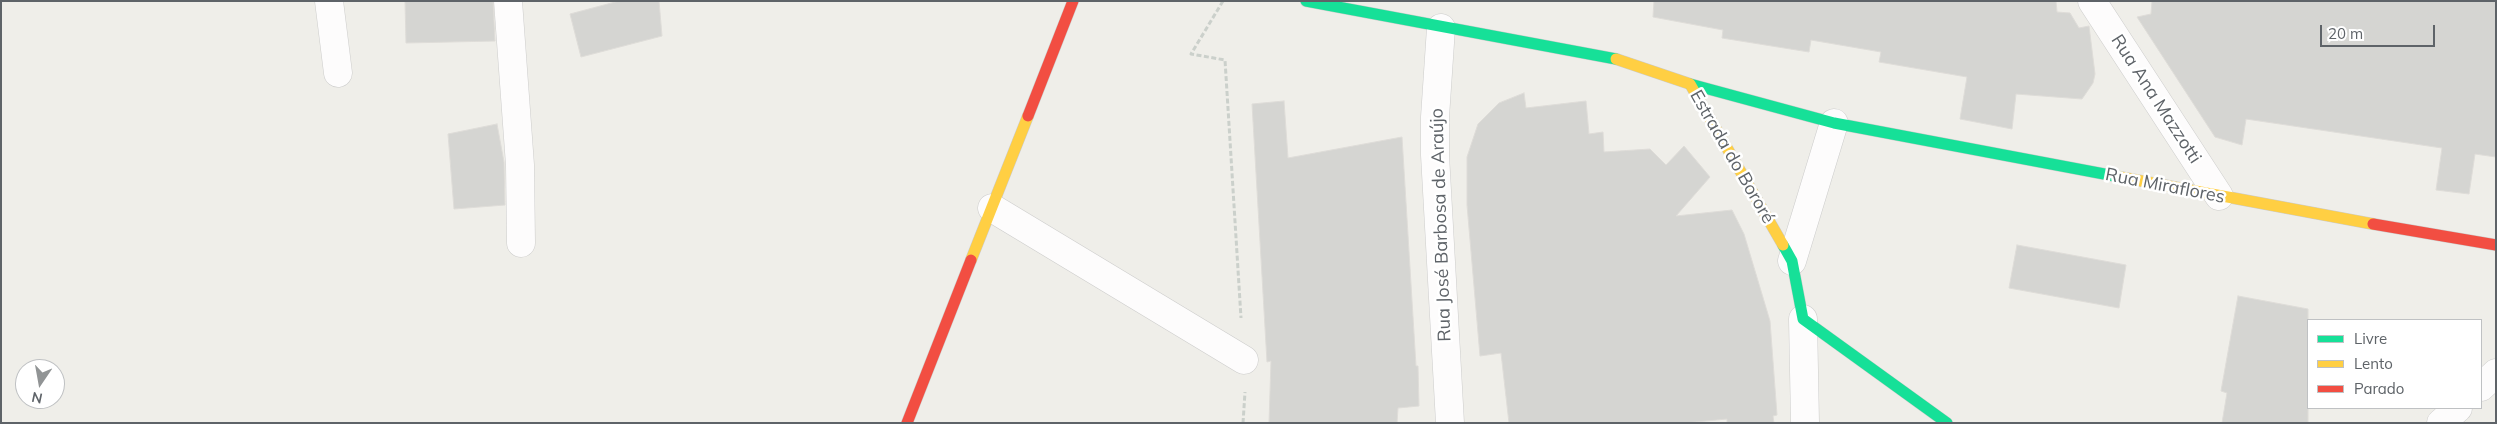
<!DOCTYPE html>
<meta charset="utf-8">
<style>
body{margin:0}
#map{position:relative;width:2497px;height:424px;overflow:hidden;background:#efeee9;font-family:Mulish,sans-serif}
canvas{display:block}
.frame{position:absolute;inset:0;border:2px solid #5e6368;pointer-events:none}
.legend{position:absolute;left:2307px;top:319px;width:175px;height:90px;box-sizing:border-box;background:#fff;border:1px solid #bfc1c3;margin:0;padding:6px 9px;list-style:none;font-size:15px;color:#5e6368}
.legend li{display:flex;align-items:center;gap:10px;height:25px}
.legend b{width:25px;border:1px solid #bfc1c3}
.north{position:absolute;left:15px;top:359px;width:50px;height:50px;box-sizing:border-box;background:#fff;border:1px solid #bfc1c3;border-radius:50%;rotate:192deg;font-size:14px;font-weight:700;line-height:20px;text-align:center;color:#5e6368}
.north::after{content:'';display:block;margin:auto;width:18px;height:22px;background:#919495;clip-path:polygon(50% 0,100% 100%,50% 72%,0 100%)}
.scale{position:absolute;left:2320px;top:25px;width:115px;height:22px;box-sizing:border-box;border:2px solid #5e6368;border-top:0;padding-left:6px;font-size:15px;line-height:18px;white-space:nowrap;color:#5e6368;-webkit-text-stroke:4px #fff;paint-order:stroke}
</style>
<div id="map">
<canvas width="2497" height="424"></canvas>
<div class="frame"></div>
<ul class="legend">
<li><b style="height:6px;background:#16e098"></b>Livre</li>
<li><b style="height:6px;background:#ffcf43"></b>Lento</li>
<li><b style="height:6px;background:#f24e42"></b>Parado</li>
</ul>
<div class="north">N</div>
<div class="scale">20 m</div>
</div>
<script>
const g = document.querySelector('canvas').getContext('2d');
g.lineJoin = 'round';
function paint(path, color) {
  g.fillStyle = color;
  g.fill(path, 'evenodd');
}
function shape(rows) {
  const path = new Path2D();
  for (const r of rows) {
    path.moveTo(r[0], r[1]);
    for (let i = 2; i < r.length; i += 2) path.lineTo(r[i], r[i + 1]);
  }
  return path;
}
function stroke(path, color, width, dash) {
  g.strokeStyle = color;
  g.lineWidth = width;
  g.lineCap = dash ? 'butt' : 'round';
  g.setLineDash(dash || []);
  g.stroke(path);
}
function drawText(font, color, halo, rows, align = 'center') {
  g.font = font + ' Mulish,sans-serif';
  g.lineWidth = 5;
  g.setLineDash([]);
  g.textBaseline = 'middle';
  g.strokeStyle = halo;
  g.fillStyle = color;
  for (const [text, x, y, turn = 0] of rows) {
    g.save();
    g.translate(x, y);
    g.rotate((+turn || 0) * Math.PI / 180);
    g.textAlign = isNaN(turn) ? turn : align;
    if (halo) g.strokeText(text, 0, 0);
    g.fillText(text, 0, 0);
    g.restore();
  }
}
const building = shape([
 [405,1,493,1,495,41,406,43,405,1],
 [619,1,659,1,662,36,581,57,570,14,619,1],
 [1654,1,2056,1,2057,12,2070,13,2079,28,2089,26,2095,74,2093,83,2082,99,2016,94,2012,129,1960,119,1967,77,1879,62,1881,52,1811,40,1809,52,1722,38,1723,30,1653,17,1654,1],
 [2152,1,2496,1,2496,157,2475,154,2469,194,2436,190,2442,148,2246,119,2242,145,2215,137,2137,17,2151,14,2152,1],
 [1524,93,1526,108,1586,101,1589,134,1603,132,1604,152,1650,149,1666,165,1684,146,1710,177,1676,216,1732,210,1744,234,1770,321,1777,415,1773,416,1774,423,1727,423,1727,419,1685,423,1509,423,1501,353,1480,356,1467,205,1467,157,1478,124,1499,103,1524,93],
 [1284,101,1288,158,1402,137,1416,366,1418,366,1419,406,1398,408,1397,423,1269,423,1271,361,1267,362,1252,104,1284,101],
 [497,124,504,162,505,205,454,209,448,134,497,124],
 [2017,245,2126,265,2119,308,2009,288,2017,245],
 [2238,296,2308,309,2308,423,2222,423,2227,393,2221,391,2238,296]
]);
paint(building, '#d5d5d2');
stroke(building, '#dedcd8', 1);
const street = shape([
 [329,1,338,73],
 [508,1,520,165,521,243],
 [2092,1,2219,196],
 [1441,28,1435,117,1435,155,1450,423],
 [992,208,1244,360],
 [1792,261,1834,123],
 [1803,319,1805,423],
 [2481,387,2496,373],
 [2441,423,2458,408]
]);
const fast = shape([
 [1306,1,1616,59],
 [1690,84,1834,123,2120,177],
 [1783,245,1792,261,1803,319,1947,423]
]);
const slow = shape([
 [1616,59,1690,84,1783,245],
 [2120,177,2373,224],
 [971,260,1028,116]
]);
const jam = shape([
 [1028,116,1073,1],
 [2373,224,2496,245],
 [907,423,971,260]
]);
stroke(street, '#cccccb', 29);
stroke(fast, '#cbcbca', 12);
stroke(slow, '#cbcbca', 12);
stroke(jam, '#cbcbca', 12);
stroke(shape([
 [1223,1,1191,54,1225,60,1241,318],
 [1243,423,1245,392]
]), '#cbd0cb', 3, [5, 2.5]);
stroke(street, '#fdfcfc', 28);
stroke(fast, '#16e098', 11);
stroke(slow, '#ffcf43', 11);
stroke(jam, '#f24e42', 11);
drawText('18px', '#5e6368', '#fff', [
 ["Rua Ana Mazzotti",2156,99,57],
 ["Estrada do Bororé",1732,157,60],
 ["Rua Miraflores",2165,186,11],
 ["Rua José Barbosa de Araújo",1441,225,-92]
]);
</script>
